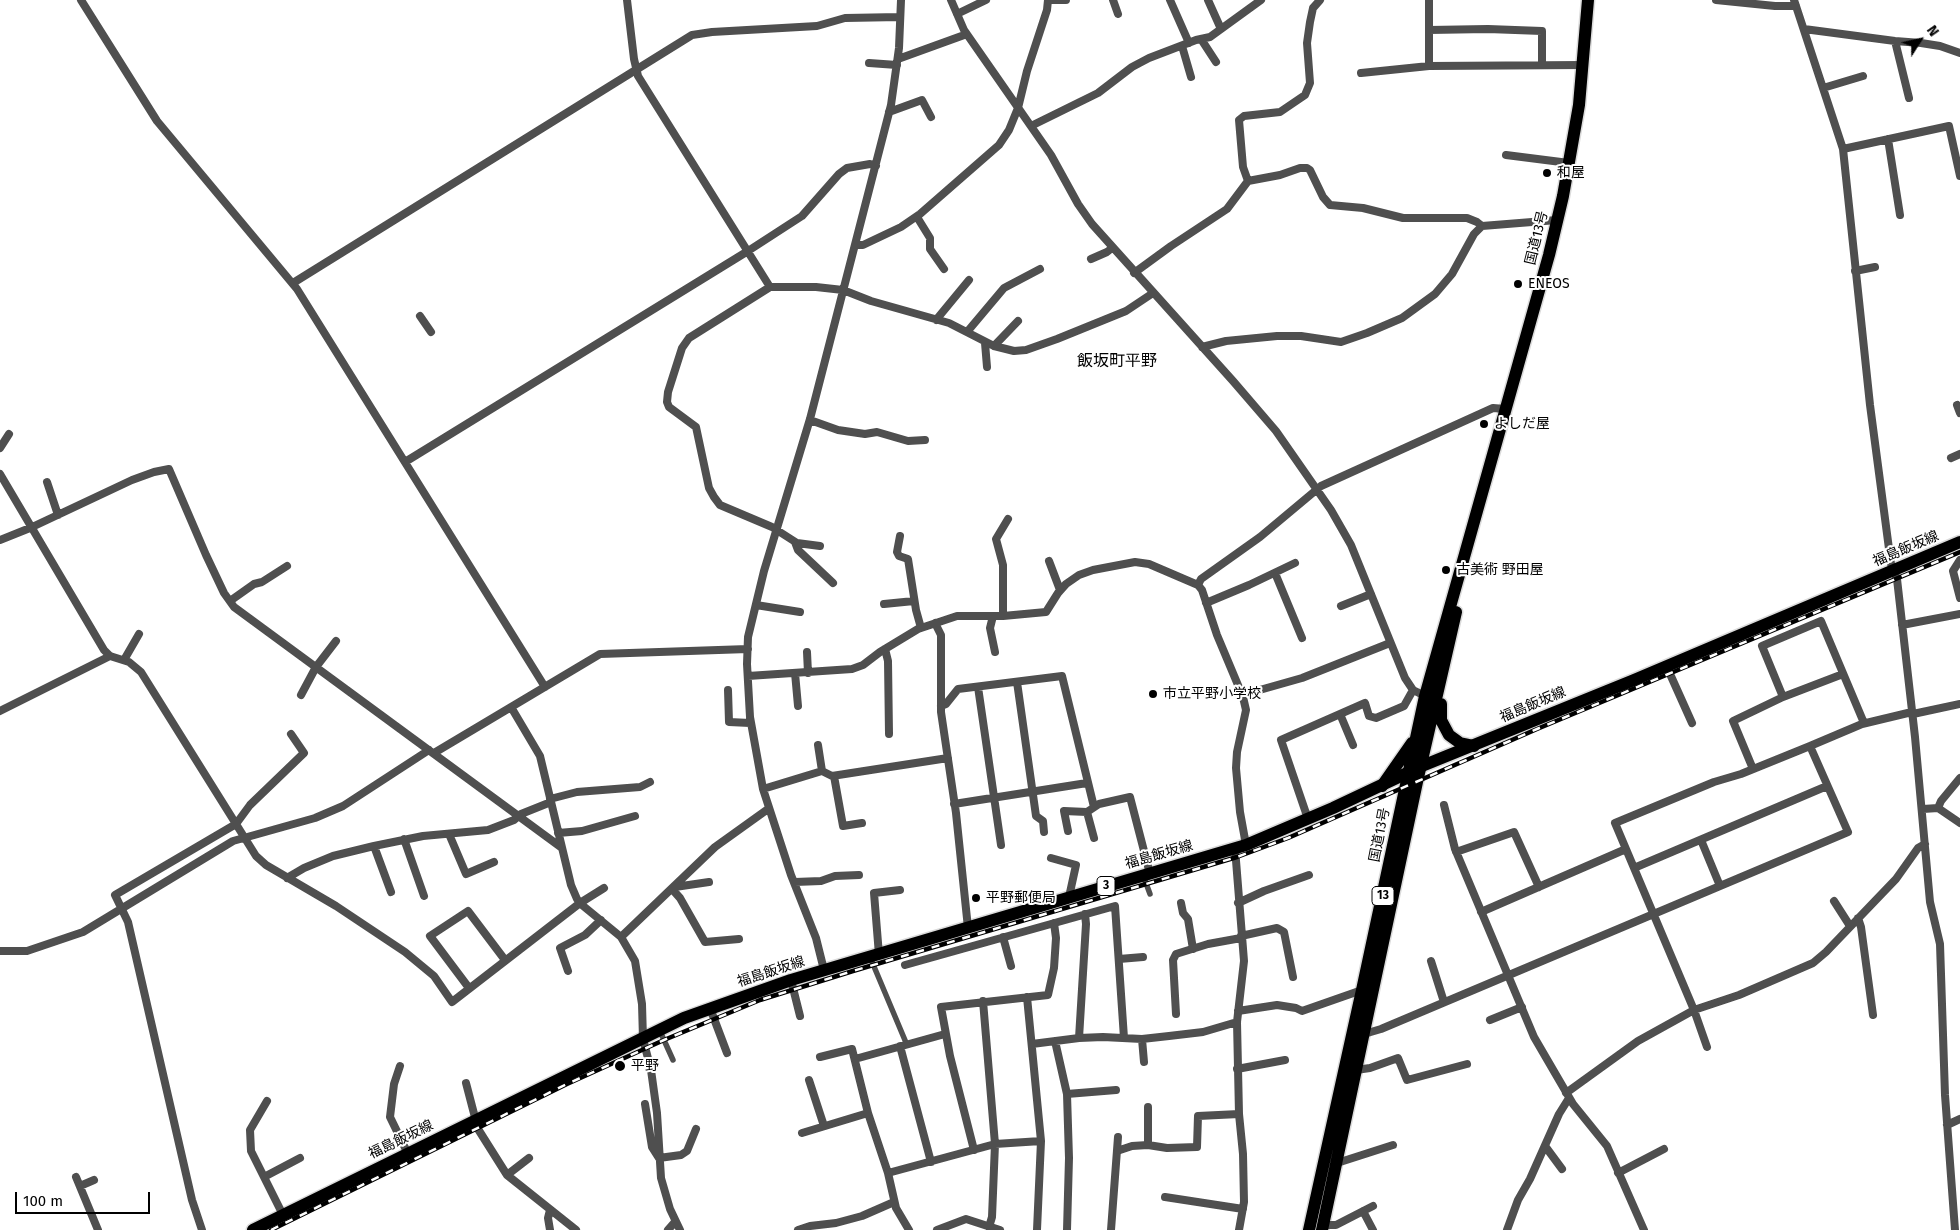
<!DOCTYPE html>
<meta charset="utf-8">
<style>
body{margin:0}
#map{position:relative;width:1960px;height:1230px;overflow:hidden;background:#fff;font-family:"Fira Sans",sans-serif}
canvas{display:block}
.north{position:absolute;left:1895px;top:15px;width:50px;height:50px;-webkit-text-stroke:4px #fff;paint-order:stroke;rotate:55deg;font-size:14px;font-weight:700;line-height:20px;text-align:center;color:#000}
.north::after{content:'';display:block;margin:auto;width:18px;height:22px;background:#000;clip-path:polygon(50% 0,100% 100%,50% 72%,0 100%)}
.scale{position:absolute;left:15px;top:1192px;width:135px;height:22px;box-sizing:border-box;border:2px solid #000;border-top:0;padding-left:6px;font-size:15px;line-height:18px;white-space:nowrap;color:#000;-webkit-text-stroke:4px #fff;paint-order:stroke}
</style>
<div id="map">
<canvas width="1960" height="1230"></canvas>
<div class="north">N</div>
<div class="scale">100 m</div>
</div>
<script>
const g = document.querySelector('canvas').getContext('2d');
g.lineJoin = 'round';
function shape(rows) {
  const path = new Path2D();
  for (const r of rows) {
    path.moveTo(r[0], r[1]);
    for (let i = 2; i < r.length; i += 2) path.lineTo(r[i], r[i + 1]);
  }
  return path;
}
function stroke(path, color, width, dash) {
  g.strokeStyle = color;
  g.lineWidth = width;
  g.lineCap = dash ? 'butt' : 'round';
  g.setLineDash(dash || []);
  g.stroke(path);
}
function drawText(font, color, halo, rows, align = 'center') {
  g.font = font + ' "Fira Sans","Noto Sans JP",sans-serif';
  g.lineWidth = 4;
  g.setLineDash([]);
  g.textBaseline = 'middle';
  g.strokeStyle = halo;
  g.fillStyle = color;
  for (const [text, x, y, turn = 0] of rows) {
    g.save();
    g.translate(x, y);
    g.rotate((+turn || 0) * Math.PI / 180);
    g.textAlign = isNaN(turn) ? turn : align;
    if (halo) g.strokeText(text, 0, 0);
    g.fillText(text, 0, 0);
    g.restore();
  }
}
const primary = shape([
 [253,1230,684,1018,791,980,1246,845,1333,808,1422,766,1634,680,1960,542]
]);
const trunk = shape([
 [1441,704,1441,720,1449,735,1460,743,1474,746],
 [1382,786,1412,743],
 [1309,1230,1362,990,1425,696,1549,255,1563,196,1579,105,1588,0],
 [1322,1230,1417,782,1456,612]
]);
stroke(primary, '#dbdbdb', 15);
stroke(trunk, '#dbdbdb', 15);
stroke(shape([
 [1143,875,1150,894],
 [870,957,907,1045],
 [659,1029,673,1060]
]), '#4f4f4f', 5.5);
stroke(shape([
 [81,0,157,121,297,289,545,687],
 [627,0,634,59,638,76,770,287],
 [951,0,964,30,1051,155,1078,204,1092,224,1233,381,1276,431,1331,510,1351,545,1405,678,1413,690,1425,696],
 [1051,0,1066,0],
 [1113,0,1118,14],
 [1170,0,1189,43],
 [1208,0,1221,29],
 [1716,0,1775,6,1796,6],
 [1794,0,1843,149,1870,405,1891,564,1897,579,1915,737,1930,902,1940,944,1945,1095,1955,1230],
 [957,14,986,0],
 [1804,29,1895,41,1921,43,1940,46,1960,53],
 [1429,30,1488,29,1542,31,1542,65],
 [1201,39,1216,62],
 [1895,41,1909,98],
 [1182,46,1191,77],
 [898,59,967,34],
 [869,63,897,65],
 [1429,66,1429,0],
 [1361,73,1429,66,1583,65],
 [1823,88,1863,76],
 [889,112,922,100,931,117],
 [1031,126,1098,93,1132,67,1149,58,1196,40,1210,37,1261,0],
 [1888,139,1900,215],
 [1843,149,1949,126,1960,176],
 [1506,155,1569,163],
 [1248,181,1243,167,1239,120,1244,116,1280,112,1305,95,1310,83,1307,43,1310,22,1313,8,1320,0],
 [917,217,930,238,930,249,944,269],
 [855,245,863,245,901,227,920,214,999,145,1009,130,1018,108,1027,71,1047,10,1048,0],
 [1091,259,1107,252,1112,248],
 [1855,271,1875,267],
 [1134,273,1171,246,1227,209,1248,181,1280,175,1300,168,1307,168,1310,170,1323,197,1330,205,1363,208,1403,218,1467,218,1477,222,1482,226],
 [293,283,692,35,712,32,817,26,845,18,900,17],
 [420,316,431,332],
 [936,320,969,280],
 [967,332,1004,288,1040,269],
 [985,343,987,367],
 [994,346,1018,321],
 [1202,347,1226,341,1277,336,1301,336,1341,342,1367,333,1402,318,1435,294,1452,274,1474,234,1482,226,1557,220],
 [1957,405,1960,413],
 [810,420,838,430,865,434,877,432,908,441,925,440],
 [0,448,9,434],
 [1951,458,1960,454],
 [405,462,748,251,802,216,839,174,847,168,870,164,876,166],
 [0,474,104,650,110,656,129,662,141,672,236,824,115,895,128,922,192,1200,202,1230],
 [47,482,58,515],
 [900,536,897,552,899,556,908,559,916,610,921,628],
 [0,540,30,528,132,480,154,472,169,469,206,555,224,593,234,607,562,848],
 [795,542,798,550,833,583],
 [820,546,797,543,772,527,720,505,714,497,709,488,696,427,669,407,667,402,668,392,682,348,689,338,770,287,816,287,843,290,871,301,949,323,994,346,1014,351,1026,350,1057,339,1126,311,1153,293],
 [1960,560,1953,571,1960,598],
 [1049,561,1060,590],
 [1275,573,1302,638],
 [1198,585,1201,579,1260,537,1321,486,1493,408,1505,409],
 [230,601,254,584,262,582,287,566],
 [1206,603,1249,585,1295,563],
 [884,604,914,601],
 [756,605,800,612],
 [1341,606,1371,594],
 [993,616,990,628,995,652],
 [1003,616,1003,565,996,539,1008,519],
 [935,623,941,635,941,712,956,813,968,928],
 [1902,625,1960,614],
 [885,649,888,661,889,734],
 [807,652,808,673],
 [124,660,139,634],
 [1666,665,1692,723],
 [795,673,798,706],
 [748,676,852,669,863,665,880,652,918,629,957,616,1003,616,1046,612,1058,593,1066,584,1079,575,1093,570,1135,562,1149,564,1198,585,1202,590,1217,635,1243,697,1246,710,1237,752,1236,768,1240,812,1246,845],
 [1017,682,1036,816,1043,821,1044,832],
 [978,687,1001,845],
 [728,690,729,722,750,723],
 [301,695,316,667,336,641],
 [1242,695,1302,678,1390,643],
 [1783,697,1762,646,1821,621,1864,723],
 [941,706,946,704,958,689,1062,676,1094,807],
 [511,707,540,756,571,885,577,899,582,905,621,937,635,961,642,1004,643,1039,651,1070,657,1113,661,1178,670,1209,680,1230],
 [0,711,110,656],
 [1340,714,1353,745],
 [1913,714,1960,704],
 [291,734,304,753,250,805,236,824,256,856,266,865,336,906,405,952,434,976,452,1002,580,903,604,888],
 [818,745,822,771],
 [434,753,600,654,748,649],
 [1753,769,1733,721,1783,697,1843,674],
 [834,776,843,826,862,823],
 [763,789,822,771,832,776,948,758],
 [550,799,577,792,640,787,650,782],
 [954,804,1087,783],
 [1444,805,1455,849,1534,1037,1573,1104,1607,1146,1644,1230],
 [1938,808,1941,801,1960,778],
 [1923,809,1938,808,1960,823],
 [1087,812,1094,838],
 [1308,819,1281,740,1365,703,1369,716,1376,718,1404,706,1413,690],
 [1068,831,1064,811,1087,812,1099,804,1130,797,1150,874],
 [558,833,582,831,635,816],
 [449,834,466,874,494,862],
 [404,839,424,896],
 [1701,840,1720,886],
 [1235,848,1244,961,1237,1022,1239,1114,1243,1154,1244,1202,1239,1230],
 [1456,852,1514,832,1539,887],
 [1051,858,1076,865,1069,897],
 [1634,868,1827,786],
 [287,878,304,868,333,856,374,846],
 [795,882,821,881,835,876,859,875],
 [675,887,709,882],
 [672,889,680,898,705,942,739,939],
 [391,892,374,846,423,836,488,830,514,820,521,814,551,802],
 [1834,901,1850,926],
 [1181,903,1183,913,1188,919,1193,949],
 [1238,903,1264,891,1309,875],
 [1481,912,1626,849],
 [1858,918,1861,927,1873,1015],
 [1241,936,1277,928,1284,932,1293,977],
 [621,937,715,847,768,809],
 [1003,937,1011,966],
 [0,951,27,951,83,932,233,841,315,818,343,806,429,750],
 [879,955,874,893,900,890],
 [1119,959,1143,957],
 [1431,961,1444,1002],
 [905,965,1115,906,1124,1038],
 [824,970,816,938,791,875,763,789,750,717,747,664,748,637,764,571,810,419,891,105,899,48,901,0],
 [568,971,560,948,585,935,601,920],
 [791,980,800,1016],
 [469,988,430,936,468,911,505,960],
 [1027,997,1041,1141,1037,1230],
 [983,1001,995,1144,992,1217,989,1227],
 [710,1008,727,1053],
 [1238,1011,1277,1005,1296,1008,1302,1011,1362,990],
 [1176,1014,1173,960,1176,954,1208,944,1241,938],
 [1490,1020,1522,1007],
 [1364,1034,1381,1029,1848,832,1810,746,1862,724,1912,712],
 [1079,1038,1086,924,1085,914],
 [1142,1039,1144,1062],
 [1055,1041,1067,1094,1069,1158,1067,1230],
 [1032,1044,1079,1038,1103,1037,1142,1039,1169,1036,1203,1032,1237,1022],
 [900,1046,931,1162],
 [1707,1047,1694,1010,1615,823,1714,782,1741,774,1810,746],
 [820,1057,852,1049,868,1113,888,1173,896,1208,909,1230],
 [855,1059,945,1034],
 [400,1066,394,1084,390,1117,408,1154],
 [1237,1069,1285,1060],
 [1356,1070,1370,1068,1398,1058,1407,1080,1467,1064],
 [809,1080,824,1126],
 [466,1083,478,1129,507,1175,576,1230],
 [1566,1093,1638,1041,1694,1010,1739,995,1813,963,1826,952,1896,879,1918,848,1925,844],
 [1067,1094,1116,1090],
 [267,1101,250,1130,251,1151,283,1215],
 [645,1104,652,1147,659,1158,681,1155,687,1151,696,1129],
 [1947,1125,1960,1119],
 [802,1133,868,1113],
 [1148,1145,1148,1107],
 [1545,1146,1562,1169],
 [974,1150,950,1056,941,1007,1048,995,1054,968,1056,938,1054,923],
 [1117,1151,1132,1146,1148,1145,1167,1148,1197,1147,1198,1116,1239,1114],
 [1337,1163,1393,1145],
 [888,1173,995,1144,1041,1141],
 [1618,1173,1664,1149],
 [507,1175,529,1158],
 [76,1177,98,1230],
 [264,1177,300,1158],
 [80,1186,94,1180],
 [1165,1197,1243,1209],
 [1363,1211,1373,1230],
 [1323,1225,1336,1225,1373,1206],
 [550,1230,548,1218,550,1210],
 [668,1230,675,1222],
 [798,1230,810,1226,836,1223,862,1216,894,1202],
 [937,1230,966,1219,1000,1230],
 [1111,1230,1118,1137],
 [1507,1230,1518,1200,1530,1179,1559,1114,1569,1098]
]), '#4f4f4f', 8);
stroke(primary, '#000', 12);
stroke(trunk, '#000', 12);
const rail = shape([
 [271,1230,567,1084,664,1040,760,1000,853,971,1237,857,1288,838,1537,729,1960,552]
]);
stroke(rail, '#000', 4.5);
stroke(rail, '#fff', 2.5, [8]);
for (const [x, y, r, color] of [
 [1547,173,5,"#000"],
 [1518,284,5,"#000"],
 [1484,424,5,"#000"],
 [1446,570,5,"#000"],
 [1153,694,5,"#000"],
 [976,898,5,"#000"],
 [620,1066,6,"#000"]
]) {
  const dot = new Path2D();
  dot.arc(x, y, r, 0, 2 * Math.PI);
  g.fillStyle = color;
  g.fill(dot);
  stroke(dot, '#fff', 2);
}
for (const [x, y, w] of [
 [1106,886,18],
 [1383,896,22]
]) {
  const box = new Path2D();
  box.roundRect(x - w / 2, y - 9.5, w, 19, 4);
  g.fillStyle = '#fff';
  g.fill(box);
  stroke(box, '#000', 1);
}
drawText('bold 12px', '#000', null, [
 ["3",1106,886],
 ["13",1383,896]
]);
drawText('14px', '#000', '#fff', [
 ["和屋",1557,173],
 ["ENEOS",1528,284],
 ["よしだ屋",1494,424],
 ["古美術 野田屋",1456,570],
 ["市立平野小学校",1163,694],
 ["平野郵便局",986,898],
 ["平野",631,1066]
], 'left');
drawText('14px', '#000', '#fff', [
 ["国道13号",1537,238,-76],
 ["福島飯坂線",1906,549,-23],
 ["福島飯坂線",1533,705,-23],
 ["国道13号",1380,835,-79],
 ["福島飯坂線",1159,855,-16],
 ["福島飯坂線",771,972,-18],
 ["福島飯坂線",401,1140,-26]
]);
drawText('16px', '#000', '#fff', [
 ["飯坂町平野",1117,362]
]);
</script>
